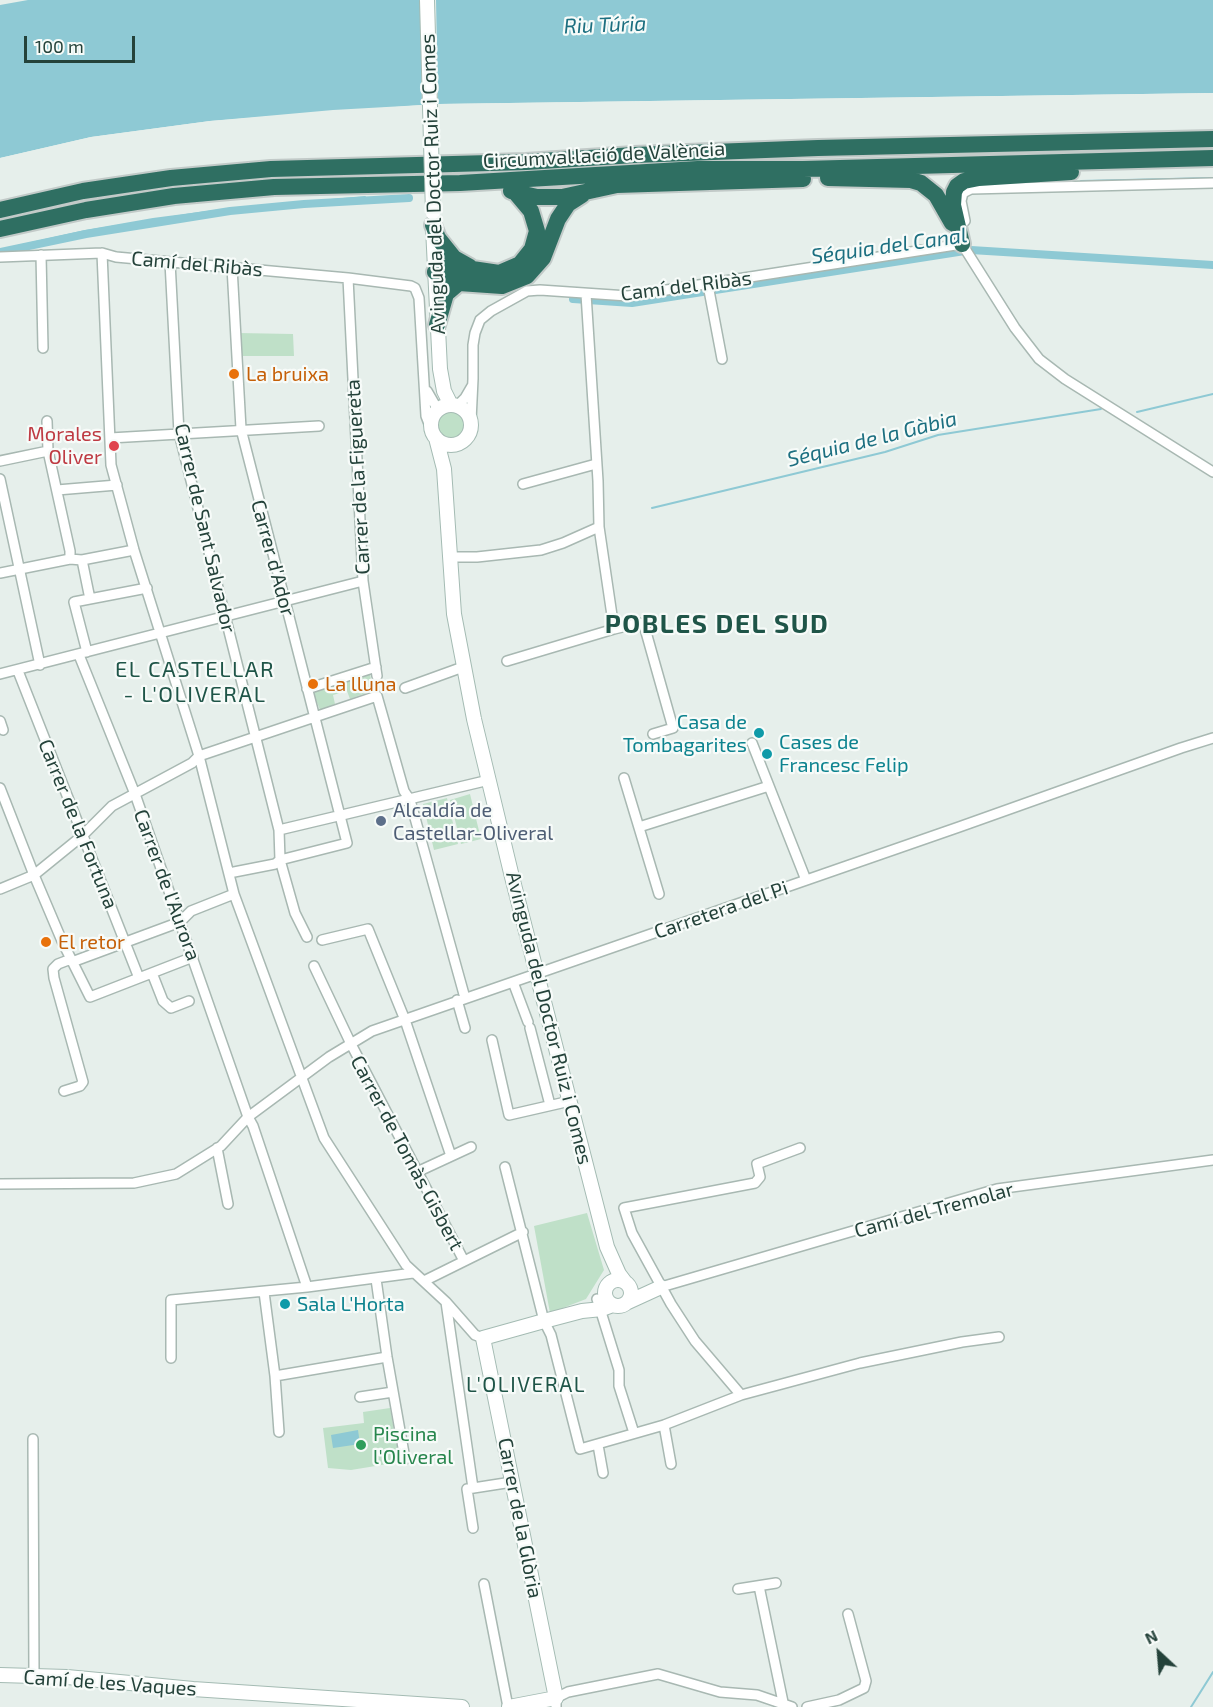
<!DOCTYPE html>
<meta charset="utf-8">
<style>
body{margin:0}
#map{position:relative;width:1213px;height:1707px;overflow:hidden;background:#e6efeb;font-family:"Exo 2",sans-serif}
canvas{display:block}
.north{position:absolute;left:1129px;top:1623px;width:60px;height:60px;-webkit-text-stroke:4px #f7fbf9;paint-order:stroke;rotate:334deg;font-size:16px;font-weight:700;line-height:24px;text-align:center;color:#24423a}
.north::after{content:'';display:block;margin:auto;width:21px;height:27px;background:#24423a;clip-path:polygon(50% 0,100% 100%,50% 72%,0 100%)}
.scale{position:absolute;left:24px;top:36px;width:111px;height:27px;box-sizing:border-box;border:3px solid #24423a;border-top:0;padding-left:8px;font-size:18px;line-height:21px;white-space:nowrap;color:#24423a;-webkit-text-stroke:4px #f7fbf9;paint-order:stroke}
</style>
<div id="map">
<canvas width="1213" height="1707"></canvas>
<div class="north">N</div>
<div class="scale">100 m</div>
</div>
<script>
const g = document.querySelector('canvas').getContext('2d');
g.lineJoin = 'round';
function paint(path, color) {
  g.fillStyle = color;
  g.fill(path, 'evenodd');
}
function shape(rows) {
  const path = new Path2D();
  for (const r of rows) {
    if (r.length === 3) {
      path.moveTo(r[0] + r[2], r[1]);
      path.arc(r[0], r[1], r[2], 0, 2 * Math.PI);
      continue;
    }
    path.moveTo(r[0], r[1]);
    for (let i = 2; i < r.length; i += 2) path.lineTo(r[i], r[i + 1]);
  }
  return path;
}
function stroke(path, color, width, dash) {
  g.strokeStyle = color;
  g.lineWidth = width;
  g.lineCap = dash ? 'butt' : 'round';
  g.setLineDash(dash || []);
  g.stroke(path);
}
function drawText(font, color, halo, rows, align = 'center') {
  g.font = font + ' "Exo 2",sans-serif';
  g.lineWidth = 4.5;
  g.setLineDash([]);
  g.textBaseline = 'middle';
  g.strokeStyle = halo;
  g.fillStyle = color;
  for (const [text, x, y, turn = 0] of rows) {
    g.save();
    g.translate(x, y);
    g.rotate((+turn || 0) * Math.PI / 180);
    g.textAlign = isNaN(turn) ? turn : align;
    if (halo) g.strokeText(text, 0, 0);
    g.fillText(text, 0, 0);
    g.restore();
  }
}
paint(shape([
 [238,333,293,334,294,356,240,356],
 [450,425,15],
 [370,674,373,690,350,699,347,691,333,695,335,704,320,710,313,692],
 [470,794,481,839,461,844,450,800],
 [447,798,458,844,434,850,423,804],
 [587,1213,604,1270,586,1299,550,1313,534,1226],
 [390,1408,400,1462,351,1470,328,1468,323,1428,364,1423,363,1412]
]), '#bfe0c8');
paint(shape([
 [28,0,1213,0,1213,93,440,104,333,110,210,121,91,137,0,158,0,5],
 [358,1430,360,1444,333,1448,331,1435]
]), '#8ec9d4');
paint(shape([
 [420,0,436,0,438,104,1213,93,1213,96,440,107,333,113,210,124,92,140,0,161,0,158,91,137,210,121,422,105]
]), '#e6efeb');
stroke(shape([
 [1081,181,1213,178],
 [0,250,85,231,153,219,230,209,365,197],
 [1137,412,1213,394],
 [652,508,885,452,938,435,1101,409],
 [1191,1707,1213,1672]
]), '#8ec9d4', 2);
stroke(shape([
 [0,252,86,234,230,211,304,204,409,198],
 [573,299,632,303,971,250,1213,265]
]), '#8ec9d4', 8);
const street = shape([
 [965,221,961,201,963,193,971,189,1213,183],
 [962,244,1015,328,1039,359,1065,379,1213,472],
 [102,253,111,465,134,550,199,756,234,894,324,1138,406,1265,446,1302,475,1335,483,1338],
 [41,255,43,348],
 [0,257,102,253,116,257,348,278,411,286,415,288,419,298,426,416,431,429],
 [170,262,179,433,279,830,280,860,295,913,307,937],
 [348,278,363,581,377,676],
 [708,285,722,359],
 [427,391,438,410],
 [457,406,465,398,472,386],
 [47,421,48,451,70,551,70,559],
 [471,421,473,379,473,345,475,333,480,320,491,311,527,291,540,290,628,296,962,244],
 [110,438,319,426],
 [0,461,48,451],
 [0,479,40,665],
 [523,484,596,464],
 [57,490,117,485],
 [450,557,477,557,541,550,563,543,599,527],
 [82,560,90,599],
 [0,573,70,559,82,560,134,550],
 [614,629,639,623,644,625,673,728,653,734],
 [87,652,74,602,147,588],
 [79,655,135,794,248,1117,253,1126,307,1287],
 [507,661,614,629,599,527,598,481,586,294],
 [18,671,139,978],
 [0,674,363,581],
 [405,688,463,667],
 [307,689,376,667],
 [0,721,3,730],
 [752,743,806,880],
 [624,778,659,894],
 [0,788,34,875,62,941,90,997,193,957],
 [639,827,769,786],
 [279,830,489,780],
 [229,873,275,864,280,860,347,843,241,429,232,267],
 [0,889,34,875,82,836,112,806,192,763,199,756,377,696,404,791,410,800,465,998],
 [322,940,368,929,405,1020,451,1156],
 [72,962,180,922,191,911,234,894],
 [314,966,351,1044,464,1261],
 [152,973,163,1001,171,1008,189,1001],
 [513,982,528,1022],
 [457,1000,465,1028],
 [530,1028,550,1105],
 [492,1040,509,1115,570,1101],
 [64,1091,80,1086,83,1082,54,978,53,969,58,964,71,959],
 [217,1148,228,1204],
 [505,1167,544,1321,551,1335,580,1449,664,1425,741,1395,860,1363,962,1342,999,1337],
 [417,1172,471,1147],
 [0,1184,134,1183,176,1174,221,1146,248,1117,329,1057,372,1031,959,827,1181,748,1213,738],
 [376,1279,387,1357,405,1459],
 [424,1281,523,1232],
 [661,1287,997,1189,1213,1160],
 [264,1292,275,1376,279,1432],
 [597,1299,619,1370,619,1386,634,1433],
 [446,1302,473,1488],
 [171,1358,171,1300,307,1287,413,1273],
 [275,1376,387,1357],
 [741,1395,695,1341,671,1304,632,1233,624,1208,755,1183,760,1177,757,1164,800,1148],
 [360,1397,393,1392],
 [664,1425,671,1464],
 [33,1439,34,1675],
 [598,1445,603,1473],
 [473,1528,467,1489,512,1482],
 [484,1584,508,1707],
 [759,1586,784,1707],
 [738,1589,776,1583],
 [556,1707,556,1698,568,1692,658,1674,720,1692,757,1695,792,1707],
 [807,1707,839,1700,864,1688,866,1681,848,1614]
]);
const secondary = shape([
 [433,228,440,369,444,391,451,405],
 [451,425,20],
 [436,438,444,469,454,614,474,719,512,877,607,1247,619,1274,625,1282],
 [618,1293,13],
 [626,1303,661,1287],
 [0,1675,67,1677,193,1689,462,1707],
 [509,1707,556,1698,483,1338,544,1321,582,1311,602,1309,613,1305]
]);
const highway = shape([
 [828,178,911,180,921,183,936,195,952,223],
 [515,192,537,197,562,197,617,185,803,179],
 [0,210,83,191,171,178,271,169,526,162,634,155,818,148,1213,139],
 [433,225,438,238,454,258,470,267],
 [0,229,86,210,174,196,274,187,460,183,698,169,803,169,1213,158],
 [962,244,953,205,954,192,957,186,964,181,979,178,1071,172],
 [435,272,452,266,499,273,520,264,532,249,537,231,531,211,515,192,511,191],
 [435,272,445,279,459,283,502,286,527,276,543,258,558,219,568,204,582,195],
 [437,325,446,294,459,283]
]);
stroke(street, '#a8b8b2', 12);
stroke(secondary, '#a4bbb3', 16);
stroke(highway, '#c2cac8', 20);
stroke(street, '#fff', 9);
stroke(secondary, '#fff', 14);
stroke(highway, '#2f6f62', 16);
const secondaryBridge = shape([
 [427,0,433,213]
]);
stroke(secondaryBridge, '#a4bbb3', 16, []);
stroke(secondaryBridge, '#fff', 14);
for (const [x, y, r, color] of [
 [234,374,6,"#e8710a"],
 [114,446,6,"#e0444e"],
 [313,684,6,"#e8710a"],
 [759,733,6,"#0f9aa8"],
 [767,754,6,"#0f9aa8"],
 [381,821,6,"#5c6f8a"],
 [46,942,6,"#e8710a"],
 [285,1304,6,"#0f9aa8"],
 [361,1445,6,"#2e9e5b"]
]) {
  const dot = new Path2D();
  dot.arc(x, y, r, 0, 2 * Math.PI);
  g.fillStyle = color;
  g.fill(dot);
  stroke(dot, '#f7fbf9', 2);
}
drawText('20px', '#24423a', '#f7fbf9', [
 ["Circumval·lació de València",604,155,-3],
 ["Avinguda del Doctor Ruiz i Comes",433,184,-92],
 ["Camí del Ribàs",197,264,5],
 ["Camí del Ribàs",686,286,-7],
 ["Carrer de la Figuereta",358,477,-93],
 ["Carrer de Sant Salvador",205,528,77],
 ["Carrer d'Ador",273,558,75],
 ["Carrer de la Fortuna",78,824,68],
 ["Carrer de l'Aurora",167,885,70],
 ["Carretera del Pi",721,910,-19],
 ["Avinguda del Doctor Ruiz i Comes",549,1018,76],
 ["Carrer de Tomàs Gisbert",407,1153,62],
 ["Camí del Tremolar",934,1210,-15],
 ["Carrer de la Glòria",520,1518,79],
 ["Camí de les Vaques",110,1683,4]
]);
drawText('20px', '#c56008', '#f7fbf9', [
 ["La bruixa",246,374],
 ["La lluna",325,684],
 ["El retor",58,942]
], 'left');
drawText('20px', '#be3a42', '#f7fbf9', [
 ["Morales",102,434],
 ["Oliver",102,457]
], 'right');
drawText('20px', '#0d838f', '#f7fbf9', [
 ["Casa de",747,722,"right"],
 ["Tombagarites",747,745,"right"],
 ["Cases de",779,742],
 ["Francesc Felip",779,765],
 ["Sala L'Horta",297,1304]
], 'left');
drawText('20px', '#4e5e75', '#f7fbf9', [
 ["Alcaldía de",393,810],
 ["Castellar-Oliveral",393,833]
], 'left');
drawText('20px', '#27864d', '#f7fbf9', [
 ["Piscina",373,1434],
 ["l'Oliveral",373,1457]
], 'left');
drawText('italic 21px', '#1c6f80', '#f7fbf9', [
 ["Riu Túria",605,25,-2],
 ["Séquia del Canal",889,246,-8],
 ["Séquia de la Gàbia",872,439,-14]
]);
g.letterSpacing = '1.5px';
drawText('21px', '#1f5548', '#f7fbf9', [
 ["L'OLIVERAL",526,1385]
]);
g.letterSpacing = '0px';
g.letterSpacing = '1.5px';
drawText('22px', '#1f5548', '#f7fbf9', [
 ["EL CASTELLAR",195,670],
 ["- L'OLIVERAL",195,695]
]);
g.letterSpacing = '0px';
g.letterSpacing = '1.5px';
drawText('bold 26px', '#1f5548', '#f7fbf9', [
 ["POBLES DEL SUD",717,624]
]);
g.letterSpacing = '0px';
</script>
